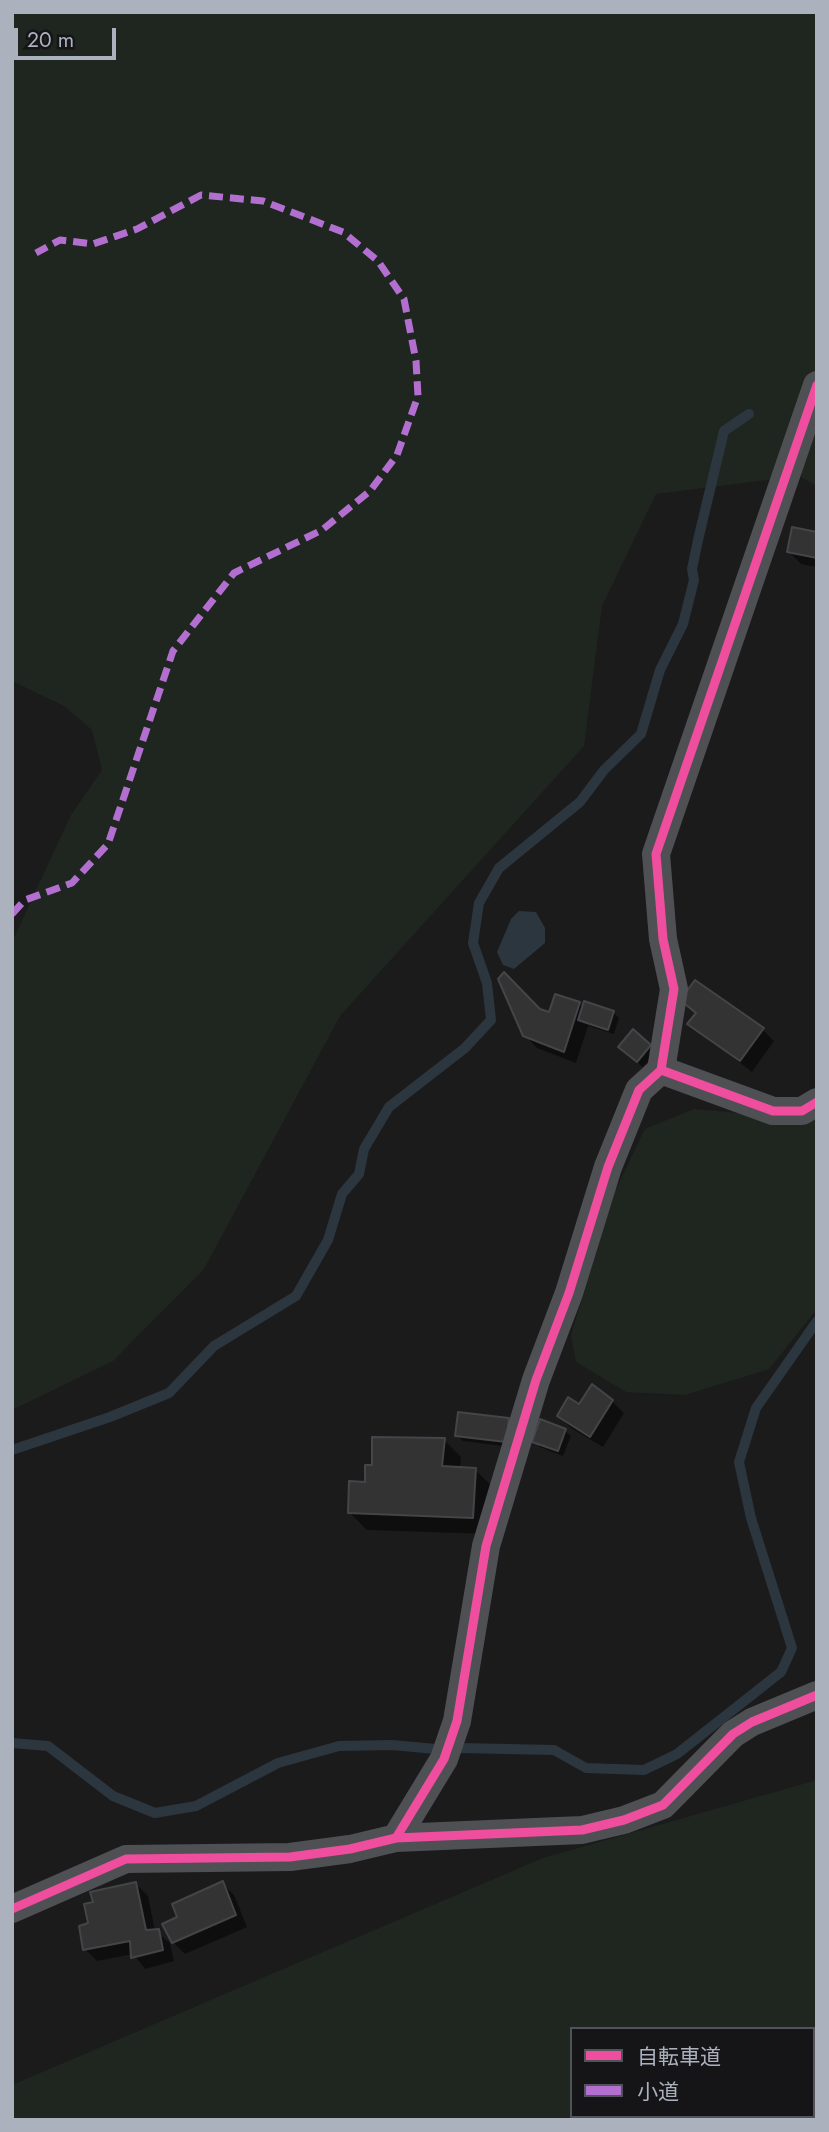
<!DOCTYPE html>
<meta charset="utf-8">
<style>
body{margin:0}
#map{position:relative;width:829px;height:2132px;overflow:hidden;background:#1b1b1c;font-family:Jost,"Noto Sans JP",sans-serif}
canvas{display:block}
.frame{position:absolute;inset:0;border:14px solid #abb1bd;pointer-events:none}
.legend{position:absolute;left:570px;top:2027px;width:245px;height:91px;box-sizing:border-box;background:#151518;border:2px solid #51535a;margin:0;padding:9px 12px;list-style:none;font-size:21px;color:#abb1bd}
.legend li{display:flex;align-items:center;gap:14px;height:35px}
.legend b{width:35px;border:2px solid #51535a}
.scale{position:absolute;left:14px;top:28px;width:102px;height:32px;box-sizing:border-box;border:4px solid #abb1bd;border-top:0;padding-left:9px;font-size:21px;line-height:24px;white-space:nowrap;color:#abb1bd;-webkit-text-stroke:5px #151518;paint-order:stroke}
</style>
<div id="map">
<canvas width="829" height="2132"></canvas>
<div class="frame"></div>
<ul class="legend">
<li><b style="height:9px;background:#ef4d9e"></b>自転車道</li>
<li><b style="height:9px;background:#b36fd0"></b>小道</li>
</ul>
<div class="scale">20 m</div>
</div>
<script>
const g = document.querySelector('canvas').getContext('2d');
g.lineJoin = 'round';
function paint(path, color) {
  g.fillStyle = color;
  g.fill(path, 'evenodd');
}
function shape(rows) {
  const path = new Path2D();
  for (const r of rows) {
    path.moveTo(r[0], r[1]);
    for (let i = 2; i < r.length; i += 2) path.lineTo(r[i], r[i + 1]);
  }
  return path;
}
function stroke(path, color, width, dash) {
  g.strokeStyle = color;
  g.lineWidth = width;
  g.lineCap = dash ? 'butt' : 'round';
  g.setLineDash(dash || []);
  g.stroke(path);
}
paint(shape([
 [12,12,817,12,817,486,799,476,656,494,602,606,584,746,340,1016,204,1269,113,1361,12,1410,12,942,71,815,102,770,92,730,64,706,12,681],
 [694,1109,751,1114,817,1112,817,1309,769,1369,685,1395,626,1392,576,1362,571,1335,614,1193,645,1129],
 [817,1780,817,2120,12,2120,12,2085,543,1858],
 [572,2029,813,2029,813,2116,572,2116]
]), '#1e261f');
paint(shape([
 [519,911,536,912,545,928,545,943,514,969,503,965,497,952,511,919]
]), '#2c363f');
paint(shape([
 [817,533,817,567,801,564,789,552],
 [683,1000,762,1029,774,1041,752,1072,690,1024,697,1014],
 [579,1004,584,1008,613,1012,619,1018,614,1034,588,1026,576,1063,537,1048,525,1035,540,1011,550,1014],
 [650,1046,656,1051,643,1067,626,1053],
 [612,1401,624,1413,603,1447,571,1428,559,1416,580,1406],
 [508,1419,514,1425,511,1447,463,1441,457,1436],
 [565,1431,571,1436,563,1456,540,1447,534,1441],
 [444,1440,461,1457,460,1469,475,1470,493,1487,490,1534,367,1530,350,1513,374,1467],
 [222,1883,234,1895,247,1927,185,1954,173,1942,179,1918],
 [136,1884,148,1896,155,1931,170,1943,174,1961,145,1969,133,1954,97,1961,85,1949,90,1925]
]), '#0007');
stroke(shape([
 [12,1450,110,1417,169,1393,214,1346,296,1296,328,1240,342,1194,359,1174,364,1149,389,1107,465,1048,491,1020,487,983,473,943,479,903,499,868,580,802,604,770,641,734,660,670,683,624,694,580,692,569,698,540,724,431,749,414],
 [12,1743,48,1746,113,1796,155,1813,196,1806,278,1763,339,1746,392,1745,436,1749],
 [459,1748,554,1750,586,1768,644,1770,677,1754,781,1672,792,1648,751,1518,739,1462,756,1408,817,1321]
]), '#2c363f', 10);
const building = shape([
 [792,527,817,532,817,558,787,552,792,527],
 [504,972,540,1009,549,1012,555,994,580,1002,564,1052,523,1036,498,979,504,972],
 [695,980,764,1028,740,1061,687,1024,696,1013,680,1000,695,980],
 [584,1001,614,1011,608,1030,578,1020,584,1001],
 [633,1029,651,1045,637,1062,618,1047,633,1029],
 [592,1384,613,1400,590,1437,557,1416,568,1397,579,1404,592,1384],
 [458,1412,509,1418,506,1442,455,1436,458,1412],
 [540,1419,566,1429,558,1451,532,1442,540,1419],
 [372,1437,445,1438,442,1466,476,1468,473,1518,348,1513,349,1481,365,1482,365,1465,372,1465,372,1437],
 [223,1881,236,1915,172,1943,162,1924,177,1917,172,1904,223,1881],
 [136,1882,146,1930,159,1929,163,1950,131,1958,130,1941,83,1950,79,1926,88,1923,84,1904,93,1902,90,1892,136,1882]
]);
paint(building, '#333334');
stroke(building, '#444548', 2);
stroke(shape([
 [661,1070,674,989,663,939,656,854,817,385],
 [396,1838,444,1759,457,1721,486,1546,536,1380,569,1293,608,1167,639,1090,661,1070,773,1111,802,1111,817,1102],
 [12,1909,126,1859,290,1857,350,1849,396,1838,582,1830,624,1820,663,1805,733,1734,752,1722,817,1695]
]), '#4f5054', 28);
stroke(shape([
 [12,914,25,900,72,883,108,844,173,651,234,573,322,530,370,491,397,455,418,396,416,361,404,299,378,261,343,232,263,201,201,195,137,229,93,244,60,240,36,253]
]), '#b36fd0', 7, [14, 7]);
stroke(shape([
 [661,1070,674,989,663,939,656,854,817,385],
 [396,1838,444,1759,457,1721,486,1546,536,1380,569,1293,608,1167,639,1090,661,1070,773,1111,802,1111,817,1102],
 [12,1909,126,1859,290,1857,350,1849,396,1838,582,1830,624,1820,663,1805,733,1734,752,1722,817,1695]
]), '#ef4d9e', 9);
</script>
